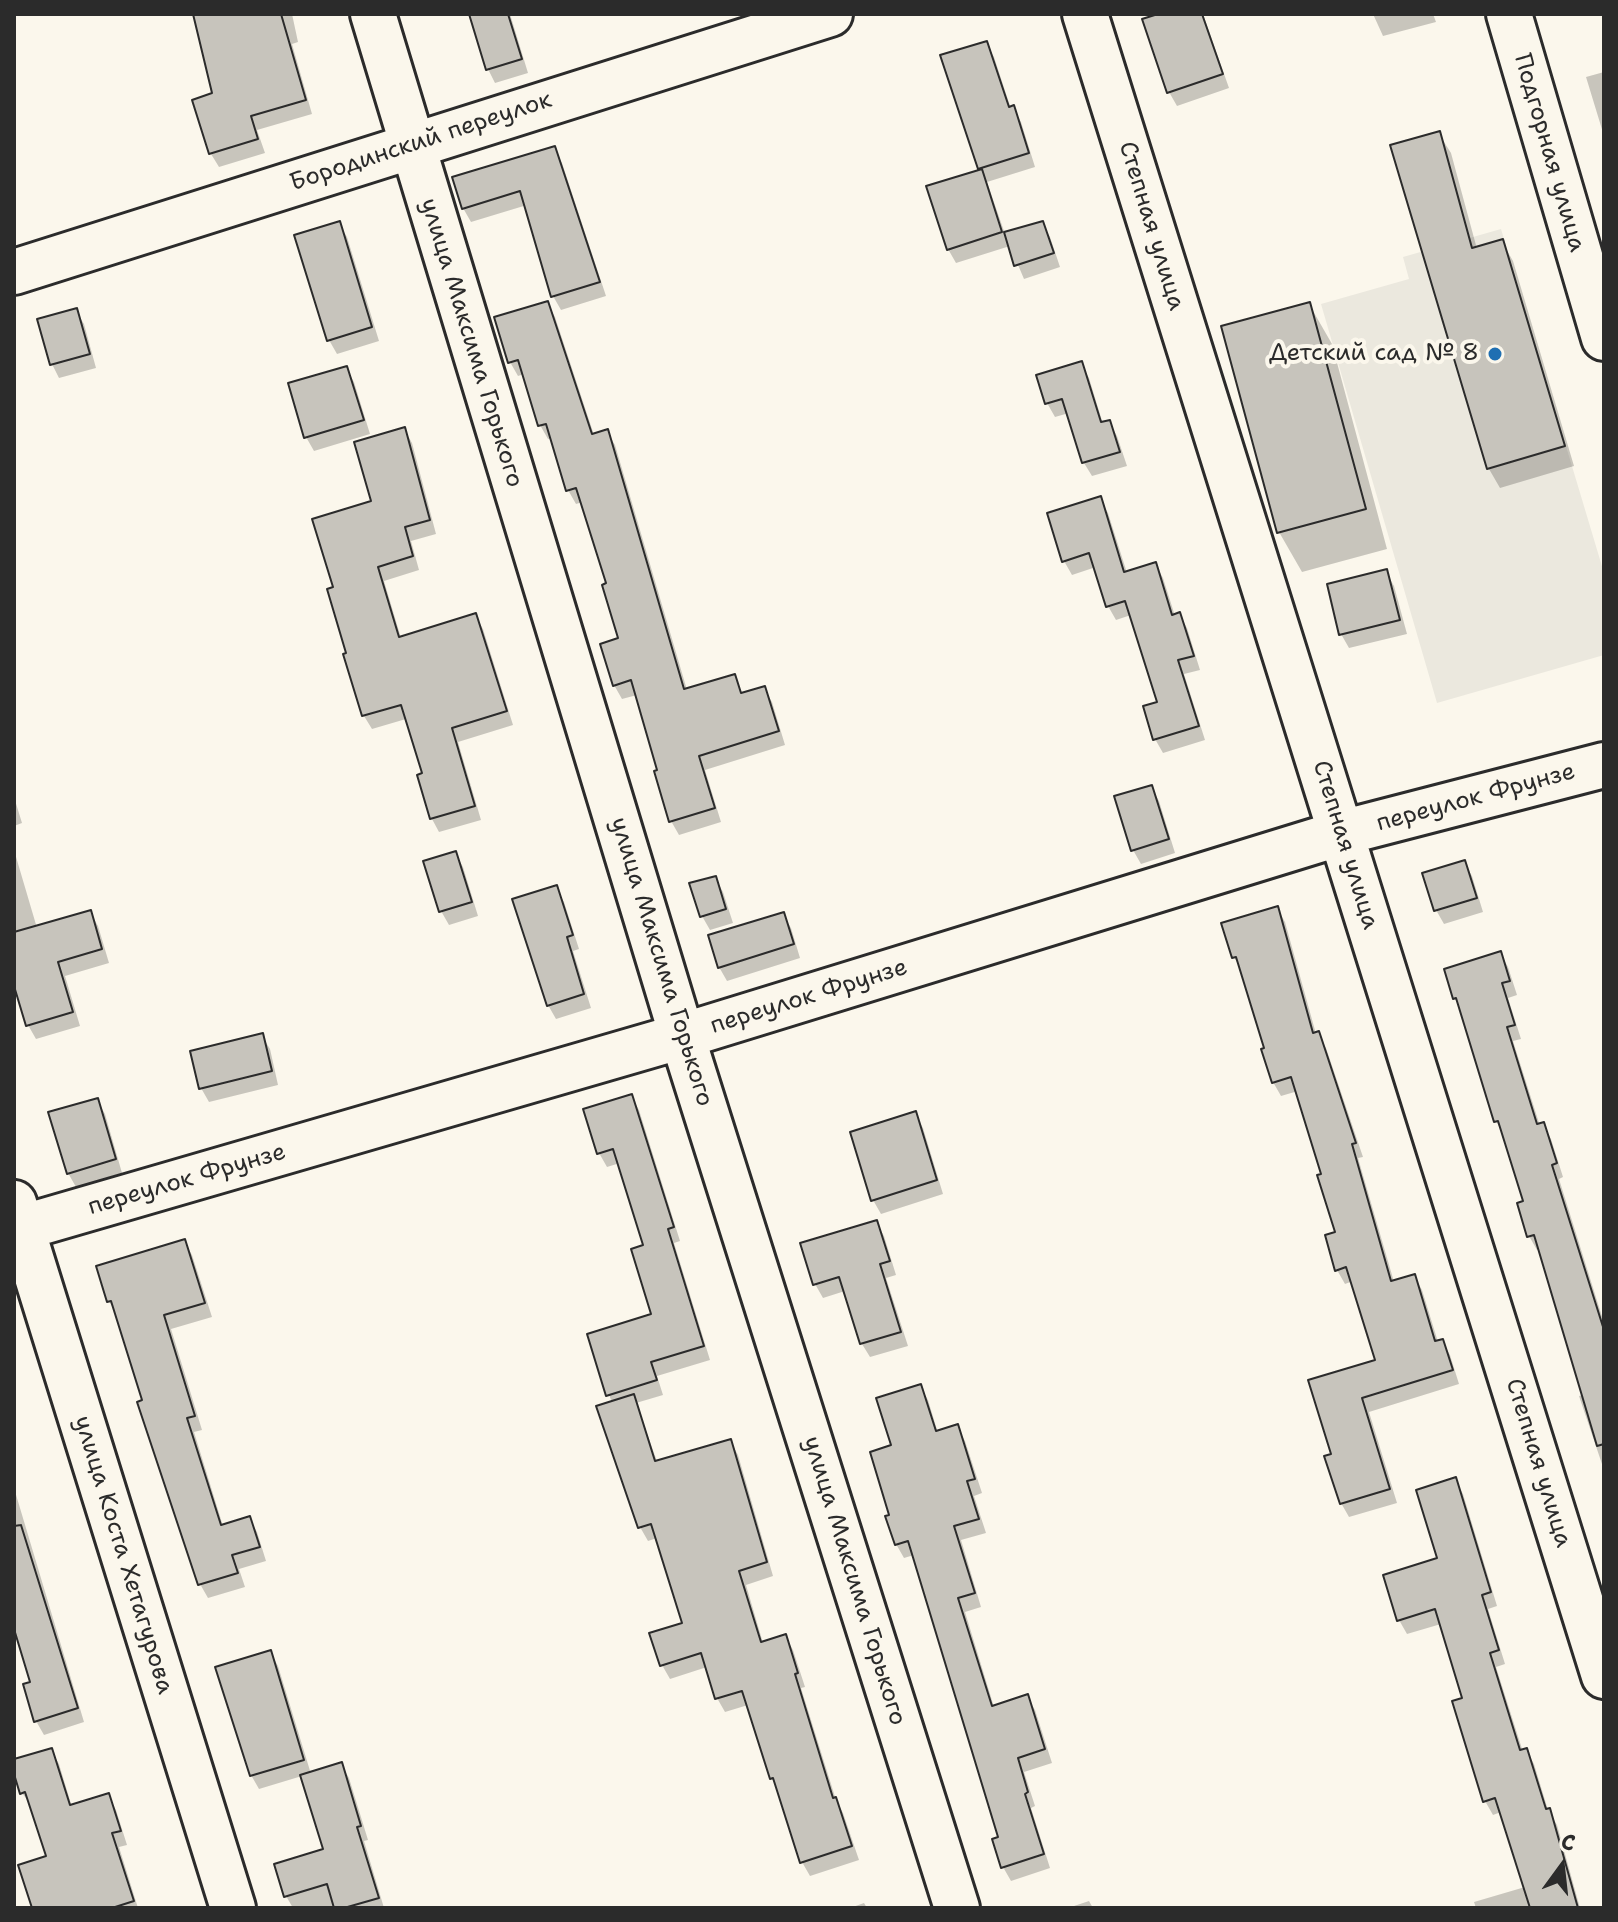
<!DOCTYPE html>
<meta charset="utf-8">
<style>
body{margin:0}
#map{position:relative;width:1618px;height:1922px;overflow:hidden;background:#fbf7ec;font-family:"Shantell Sans",sans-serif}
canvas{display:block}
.frame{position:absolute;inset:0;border:16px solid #2b2b2b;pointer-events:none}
.north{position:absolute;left:1522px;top:1826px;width:80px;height:80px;-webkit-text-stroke:6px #fbf7ec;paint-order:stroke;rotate:15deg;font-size:22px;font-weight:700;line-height:32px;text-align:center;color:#2b2b2b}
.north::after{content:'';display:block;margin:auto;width:28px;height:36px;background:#2b2b2b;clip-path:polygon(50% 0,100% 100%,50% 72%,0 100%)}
</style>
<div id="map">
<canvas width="1618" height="1922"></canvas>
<div class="frame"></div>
<div class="north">С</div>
</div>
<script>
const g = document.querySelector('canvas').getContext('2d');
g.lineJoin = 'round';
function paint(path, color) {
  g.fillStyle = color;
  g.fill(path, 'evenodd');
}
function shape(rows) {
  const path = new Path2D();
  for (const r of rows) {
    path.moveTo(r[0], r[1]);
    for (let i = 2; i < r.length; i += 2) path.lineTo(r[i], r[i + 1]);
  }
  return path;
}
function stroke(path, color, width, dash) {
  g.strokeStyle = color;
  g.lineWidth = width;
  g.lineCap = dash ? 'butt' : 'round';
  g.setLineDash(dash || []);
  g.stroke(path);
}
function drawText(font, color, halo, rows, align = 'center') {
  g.font = font + ' "Shantell Sans",sans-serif';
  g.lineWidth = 8;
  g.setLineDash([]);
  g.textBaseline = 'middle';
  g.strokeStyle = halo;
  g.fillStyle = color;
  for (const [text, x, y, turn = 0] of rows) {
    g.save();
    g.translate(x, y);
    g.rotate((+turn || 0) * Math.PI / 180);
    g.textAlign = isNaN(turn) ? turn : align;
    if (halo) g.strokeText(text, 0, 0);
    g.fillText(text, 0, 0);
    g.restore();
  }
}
paint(shape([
 [1501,229,1604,573,1604,655,1437,703,1321,304,1409,279,1403,257]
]), '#ebe8de');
paint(shape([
 [195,14,292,14,298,42,292,44,312,114,257,130,265,153,219,167,211,154,194,101,214,95],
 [471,14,510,14,528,73,495,83,488,69],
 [1164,14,1203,14,1229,88,1177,106,1169,92],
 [1373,14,1433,14,1436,22,1383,36],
 [986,43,994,57,1011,109,1013,108,1021,122,1035,167,987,182,1005,234,1042,223,1050,237,1060,267,1024,279,1010,246,956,263,948,249,982,171,980,168],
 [1604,72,1604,136,1586,77],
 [1439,134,1451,153,1477,249,1502,242,1513,261,1574,466,1500,488,1489,469,1393,146],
 [554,149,562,163,606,296,561,310,553,296,527,205,471,222,463,208],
 [339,224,347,237,379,341,337,354,329,340],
 [547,303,555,317,594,435,607,432,615,445,687,690,734,676,743,695,764,689,772,702,785,745,705,770,721,822,679,835,671,821,637,695,622,699,614,685,621,640,609,585,583,502,576,504,568,490,552,438,548,439,540,425,524,374,518,376,510,362,497,318],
 [1309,304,1332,344,1387,549,1302,572,1279,532],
 [76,311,84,324,96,368,59,378,52,364],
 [1081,364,1089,378,1103,424,1109,422,1117,436,1127,466,1092,476,1084,463,1069,413,1055,417,1047,403],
 [346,368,354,382,370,434,314,451,306,437],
 [404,429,412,443,436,534,411,541,419,570,384,581,401,638,475,615,483,629,513,725,458,742,481,820,439,832,432,819,425,774,406,719,372,729,364,716,345,655,349,654,336,589],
 [1100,499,1108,513,1127,573,1155,564,1163,578,1175,616,1179,614,1187,628,1200,670,1184,674,1205,740,1163,753,1155,739,1159,703,1131,615,1116,620,1108,606,1096,567,1072,575,1064,561],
 [1386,572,1394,586,1407,634,1349,648,1341,634,1329,586],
 [1151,787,1159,801,1175,853,1141,864,1133,850],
 [14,797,22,823,14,826],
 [14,850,37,928,90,912,98,926,109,963,65,976,80,1026,36,1039,28,1025,14,968],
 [455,853,463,867,478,916,449,925,441,911],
 [1464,862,1472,876,1483,912,1444,924,1436,910],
 [715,878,723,892,733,923,710,930,702,916],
 [556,888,564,902,579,949,573,951,591,1008,556,1019,548,1005],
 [1277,908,1285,922,1316,1034,1326,1048,1363,1157,1358,1158,1394,1282,1414,1276,1422,1290,1438,1342,1442,1341,1450,1355,1459,1384,1369,1412,1397,1503,1349,1517,1341,1503,1333,1455,1378,1361,1353,1281,1345,1284,1337,1270,1337,1234,1323,1175,1298,1091,1281,1096,1273,1082,1267,1049,1242,971,1234,957],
 [783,915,791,928,800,958,727,981,719,967],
 [1500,953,1508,967,1517,995,1508,998,1521,1039,1513,1041,1540,1126,1543,1125,1551,1139,1563,1177,1559,1179,1604,1323,1604,1470,1579,1396,1583,1395,1540,1249,1537,1250,1529,1236,1525,1203,1505,1137,1496,1121,1462,1011,1455,998],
 [262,1036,270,1049,278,1085,209,1102,201,1088],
 [631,1096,639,1110,680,1241,674,1243,710,1360,657,1376,663,1395,636,1403,658,1464,731,1442,738,1455,773,1576,746,1585,763,1643,785,1636,793,1650,805,1687,801,1688,836,1800,843,1813,859,1860,810,1876,802,1862,779,1792,772,1778,748,1705,725,1712,717,1698,707,1667,670,1679,662,1665,684,1624,657,1538,648,1541,640,1527,612,1403,589,1336,654,1315,646,1246,620,1163,607,1167,599,1153],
 [97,1100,105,1114,122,1173,76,1187,68,1173],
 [915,1114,923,1128,943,1194,881,1214,873,1200],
 [876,1222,884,1236,896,1275,886,1278,908,1346,870,1357,862,1344,845,1291,823,1298,815,1284],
 [184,1241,192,1255,212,1317,171,1329,202,1430,194,1432,223,1526,249,1518,257,1532,266,1561,239,1569,245,1587,208,1598,200,1584,117,1315,109,1301],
 [920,1386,928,1400,938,1433,957,1427,965,1441,982,1493,974,1496,986,1533,961,1540,981,1607,965,1612,994,1707,1027,1697,1035,1710,1052,1763,1024,1772,1035,1806,1031,1808,1050,1868,1011,1881,1003,1867,1000,1838,914,1555,904,1558,896,1544,892,1516,893,1447],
 [1455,1480,1463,1494,1497,1606,1488,1609,1505,1664,1496,1667,1523,1752,1526,1750,1534,1764,1548,1810,1557,1825,1580,1908,1476,1908,1474,1902,1525,1887,1501,1812,1493,1815,1485,1801,1464,1699,1441,1624,1407,1634,1399,1620,1385,1576,1440,1559],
 [14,1488,84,1722,44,1735,36,1721,33,1683,14,1622],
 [270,1652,278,1666,311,1774,341,1764,349,1778,368,1840,364,1841,384,1908,293,1908,286,1896,277,1865,326,1850,302,1776,259,1789,251,1775],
 [51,1750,59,1764,72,1807,108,1796,116,1810,127,1845,119,1847,138,1908,32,1908,48,1858,32,1806,22,1793,14,1761],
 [1089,1901,1093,1908,1068,1908],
 [864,1903,867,1908,850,1908]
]), '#0003');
const building = shape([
 [193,14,281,14,306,100,251,116,258,139,209,154,192,100,212,93,193,14],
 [469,14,508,14,522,59,486,70,469,14],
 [1158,14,1202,14,1223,74,1167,93,1142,19,1158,14],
 [987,41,1009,107,1014,105,1029,153,978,169,940,55,987,41],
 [1440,131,1472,248,1503,239,1565,446,1487,469,1390,145,1440,131],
 [555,146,600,282,551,297,520,191,462,209,452,177,555,146],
 [982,169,1002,232,947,250,926,186,982,169],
 [340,221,372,327,327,341,294,235,340,221],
 [1043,221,1054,253,1014,266,1004,232,1043,221],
 [548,301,592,434,608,429,684,689,735,674,741,693,765,686,779,731,699,756,715,808,669,822,654,771,657,770,631,680,613,686,600,644,618,638,602,585,606,583,576,488,566,491,546,424,538,426,518,360,508,363,494,317,548,301],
 [1310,302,1366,509,1277,533,1221,326,1310,302],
 [77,308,90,354,50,365,37,319,77,308],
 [1082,361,1101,422,1110,420,1120,452,1082,463,1062,399,1045,404,1036,375,1082,361],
 [347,366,364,420,304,438,288,383,347,366],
 [405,427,430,520,405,527,413,556,378,567,399,637,476,613,507,711,452,728,475,806,430,819,417,775,422,773,401,705,362,716,343,654,346,653,327,589,333,587,312,519,371,501,354,442,405,427],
 [1101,496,1124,572,1156,562,1172,615,1180,612,1194,656,1178,660,1199,726,1153,740,1143,706,1157,702,1125,601,1106,607,1089,553,1062,562,1047,513,1101,496],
 [1387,569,1400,620,1339,635,1327,584,1387,569],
 [1152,785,1169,839,1131,851,1114,796,1152,785],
 [456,851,472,902,439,912,423,861,456,851],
 [1465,860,1477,898,1434,911,1422,873,1465,860],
 [716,876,726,909,700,917,689,883,716,876],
 [557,885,573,935,567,937,584,994,547,1006,512,899,557,885],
 [1278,906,1313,1033,1319,1031,1356,1143,1352,1144,1391,1281,1415,1274,1435,1341,1443,1339,1453,1370,1362,1398,1390,1489,1340,1504,1324,1456,1331,1454,1308,1380,1375,1360,1346,1267,1335,1271,1325,1235,1335,1232,1317,1175,1321,1174,1291,1077,1272,1083,1261,1049,1264,1048,1236,957,1232,958,1221,923,1278,906],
 [91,910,102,949,58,962,73,1012,26,1026,14,986,14,932,91,910],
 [784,912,794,944,718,968,708,935,784,912],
 [1501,951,1510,981,1502,983,1515,1025,1507,1027,1537,1124,1544,1122,1557,1163,1552,1165,1604,1330,1604,1444,1597,1446,1534,1235,1527,1237,1517,1203,1523,1201,1498,1121,1494,1122,1456,998,1453,999,1444,969,1501,951],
 [263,1033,272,1071,199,1089,190,1051,263,1033],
 [632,1094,674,1227,668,1229,704,1346,651,1362,657,1380,606,1396,587,1334,651,1314,631,1249,643,1245,613,1149,597,1154,583,1109,632,1094],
 [98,1098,116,1159,67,1174,48,1112,98,1098],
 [916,1111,937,1180,871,1201,850,1132,916,1111],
 [877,1220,890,1261,880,1264,901,1332,860,1344,839,1277,813,1285,800,1243,877,1220],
 [185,1239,205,1303,164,1315,195,1416,187,1418,221,1525,250,1516,260,1547,232,1555,238,1573,198,1585,137,1402,142,1400,111,1301,107,1302,96,1266,185,1239],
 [921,1384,936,1431,958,1424,975,1479,967,1481,979,1519,954,1526,975,1593,958,1598,992,1706,1028,1694,1045,1749,1018,1758,1028,1792,1025,1794,1044,1854,1001,1868,992,1839,998,1837,908,1541,895,1545,885,1516,889,1515,870,1452,891,1445,876,1398,921,1384],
 [634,1394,655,1461,731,1439,767,1562,739,1571,761,1642,786,1634,798,1673,795,1674,833,1798,836,1797,852,1846,800,1863,773,1778,770,1779,742,1691,715,1699,701,1653,660,1666,649,1633,682,1623,651,1524,638,1528,596,1406,634,1394],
 [1456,1477,1491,1592,1482,1595,1499,1650,1490,1653,1520,1750,1527,1748,1546,1809,1550,1808,1578,1908,1530,1908,1495,1798,1483,1802,1452,1701,1462,1698,1435,1609,1397,1621,1383,1575,1437,1558,1416,1490,1456,1477],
 [21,1525,78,1708,34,1722,23,1684,30,1682,14,1629,14,1526,21,1525],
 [271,1650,304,1760,250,1776,215,1667,271,1650],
 [52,1748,70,1805,109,1793,121,1831,112,1833,134,1901,112,1908,32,1908,18,1865,46,1856,25,1792,20,1794,14,1774,14,1759,52,1748],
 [342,1762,361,1826,357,1827,379,1898,344,1908,334,1908,327,1884,284,1897,274,1864,323,1849,300,1775,342,1762]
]);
paint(building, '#c7c4bc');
stroke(building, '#2b2b2b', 2);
const minor = shape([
 [373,14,682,1036,957,1908],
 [1085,14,1604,1676],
 [1509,14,1604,338],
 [14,272,830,14],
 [14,1203,233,1908],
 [14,1230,682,1036,1341,833,1604,765]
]);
stroke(minor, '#2b2b2b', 50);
stroke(minor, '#fbf7ec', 44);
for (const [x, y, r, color] of [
 [1495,354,8,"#1f6fb2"]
]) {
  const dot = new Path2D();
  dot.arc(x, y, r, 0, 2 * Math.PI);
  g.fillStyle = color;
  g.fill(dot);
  stroke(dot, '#fbf7ec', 3);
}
drawText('24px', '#2b2b2b', '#fbf7ec', [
 ["Бородинский переулок",421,142,-18],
 ["Подгорная улица",1549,153,74],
 ["Степная улица",1151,226,73],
 ["улица Максима Горького",471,343,73],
 ["переулок Фрунзе",1476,798,-15],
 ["Степная улица",1345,845,73],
 ["улица Максима Горького",661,962,73],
 ["переулок Фрунзе",809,997,-17],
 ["переулок Фрунзе",187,1180,-16],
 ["Степная улица",1538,1463,73],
 ["улица Коста Хетагурова",123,1555,73],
 ["улица Максима Горького",854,1581,73]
]);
drawText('24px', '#2b2b2b', '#fbf7ec', [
 ["Детский сад № 8",1479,354]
], 'right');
</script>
